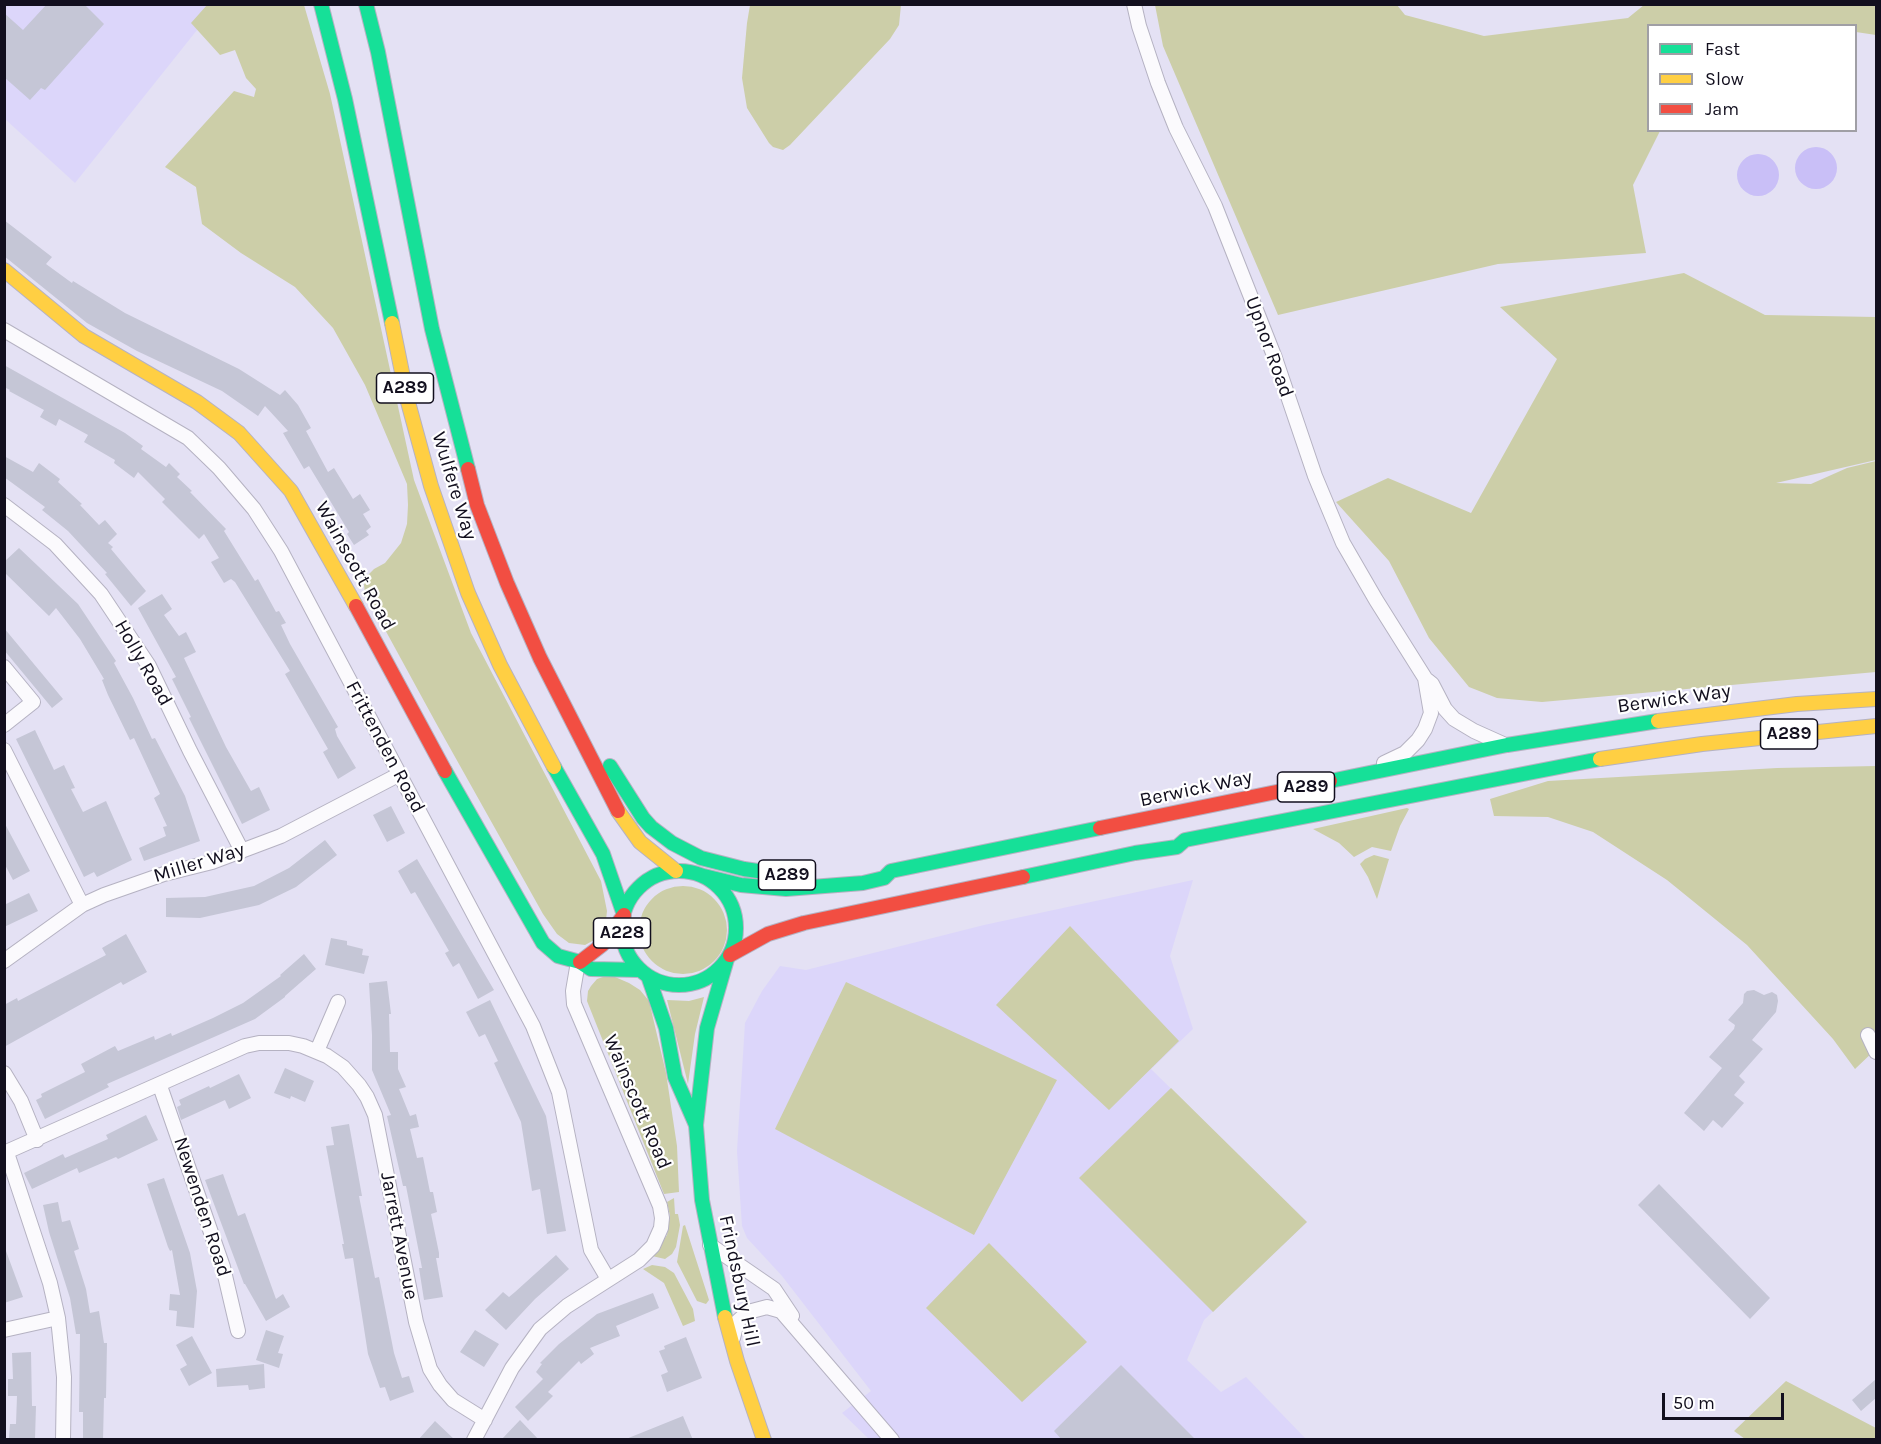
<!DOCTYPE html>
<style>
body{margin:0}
#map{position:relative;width:1881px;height:1444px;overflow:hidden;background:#e4e1f4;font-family:Karla,sans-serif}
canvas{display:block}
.frame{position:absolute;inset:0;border:6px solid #120f1e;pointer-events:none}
.legend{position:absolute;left:1647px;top:24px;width:210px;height:108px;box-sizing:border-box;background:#fff;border:2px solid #a09fa5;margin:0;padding:8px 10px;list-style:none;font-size:18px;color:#120f1e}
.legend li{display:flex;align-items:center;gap:12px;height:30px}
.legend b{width:30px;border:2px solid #a09fa5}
.scale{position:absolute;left:1662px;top:1393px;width:122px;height:27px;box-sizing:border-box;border:3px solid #120f1e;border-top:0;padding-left:8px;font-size:18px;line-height:21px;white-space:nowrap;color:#120f1e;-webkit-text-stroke:4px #fff;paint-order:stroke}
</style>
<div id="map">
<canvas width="1881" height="1444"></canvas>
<div class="frame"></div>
<ul class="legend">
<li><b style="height:8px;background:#16e098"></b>Fast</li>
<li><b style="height:8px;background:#ffcf43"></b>Slow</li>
<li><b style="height:8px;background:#f24e42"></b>Jam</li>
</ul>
<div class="scale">50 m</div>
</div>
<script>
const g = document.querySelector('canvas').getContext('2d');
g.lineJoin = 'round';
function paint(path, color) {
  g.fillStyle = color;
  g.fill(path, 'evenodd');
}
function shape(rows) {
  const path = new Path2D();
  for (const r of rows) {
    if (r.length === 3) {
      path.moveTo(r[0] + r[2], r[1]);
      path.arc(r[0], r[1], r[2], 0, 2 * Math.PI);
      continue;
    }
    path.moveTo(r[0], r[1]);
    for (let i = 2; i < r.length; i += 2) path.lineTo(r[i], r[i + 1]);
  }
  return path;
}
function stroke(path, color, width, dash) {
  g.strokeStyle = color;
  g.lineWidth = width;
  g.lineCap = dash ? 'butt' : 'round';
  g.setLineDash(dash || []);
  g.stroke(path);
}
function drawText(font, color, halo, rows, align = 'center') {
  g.font = font + ' Karla,sans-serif';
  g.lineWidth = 4.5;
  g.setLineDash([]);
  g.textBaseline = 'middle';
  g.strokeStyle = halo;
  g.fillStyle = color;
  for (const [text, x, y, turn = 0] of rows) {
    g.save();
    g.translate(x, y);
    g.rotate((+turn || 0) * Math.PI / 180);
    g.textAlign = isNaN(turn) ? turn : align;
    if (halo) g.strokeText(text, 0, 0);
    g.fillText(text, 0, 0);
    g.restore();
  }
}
paint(shape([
 [5,5,217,5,75,183,5,119],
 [1193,880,1170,956,1193,1029,1151,1069,1307,1222,1204,1320,1187,1360,1221,1392,1246,1377,1306,1439,869,1439,842,1413,871,1391,782,1276,747,1238,742,1226,737,1151,745,1023,762,991,780,966,806,970,984,925]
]), '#dcd6fa');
paint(shape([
 [1876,4,1876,35,1856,32,1856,26,1648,26,1648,130,1660,131,1633,185,1646,253,1498,264,1278,315,1163,46,1155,5,1397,5,1405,15,1484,36,1628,18,1644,5],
 [207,5,304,5,330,94,414,480,471,633,601,881,607,911,605,929,596,939,585,945,569,943,557,934,543,914,436,723,365,593,364,585,367,576,374,569,385,563,401,543,407,524,408,505,407,484,365,385,333,328,295,287,241,253,202,224,196,187,165,167,234,91,254,97,256,89,246,78,235,50,220,55,191,23],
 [750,5,901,4,901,5,899,25,890,39,790,145,783,150,773,147,769,143,747,108,742,78,747,23],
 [1684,273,1765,315,1876,317,1876,460,1776,483,1811,484,1847,468,1876,461,1876,672,1542,702,1497,698,1469,687,1429,638,1389,561,1336,502,1388,478,1471,513,1557,359,1500,307],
 [1876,766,1876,1052,1875,1050,1855,1069,1833,1039,1747,945,1667,880,1593,832,1548,817,1494,816,1490,799,1548,781,1777,768],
 [1407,808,1409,809,1400,826,1391,851,1372,847,1354,857,1339,843,1313,829],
 [1374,855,1389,859,1377,899,1368,877,1360,864,1365,859],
 [683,930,44],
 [1070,926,1179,1041,1109,1110,996,1005],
 [606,976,615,977,629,983,640,990,649,1001,666,1073,677,1146,679,1192,664,1194,587,1001,588,991,591,986,597,979],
 [846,982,1057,1080,974,1235,775,1129],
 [704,997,695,1034,688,1084,667,1000,689,1001],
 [1171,1088,1307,1222,1213,1312,1079,1178],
 [674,1198,675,1214,678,1214,680,1225,676,1247,672,1254,665,1259,652,1256,667,1235,670,1216,667,1202],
 [685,1225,709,1300,706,1304,697,1301,677,1262,683,1226],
 [989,1243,1087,1342,1022,1402,926,1308],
 [652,1265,665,1267,674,1273,693,1309,695,1321,683,1326,664,1283,643,1269],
 [1786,1381,1876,1428,1876,1439,1745,1439,1734,1431]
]), '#cccea8');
paint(shape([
 [1816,168,21],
 [1758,175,21]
]), '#c9bff7');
paint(shape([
 [47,4,84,4,104,24,45,90,41,88,30,100,4,77,4,13,23,30],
 [4,220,52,257,46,264,72,283,73,281,125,313,239,369,280,395,285,390,298,405,311,428,306,431,328,472,334,468,353,499,360,494,370,510,363,514,371,527,366,531,369,535,354,545,347,534,349,532,309,466,304,469,283,433,288,431,265,406,258,416,222,391,137,351,87,323,4,256],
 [4,365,125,433,143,446,141,449,166,467,169,463,180,474,177,477,192,491,190,492,226,529,224,531,255,581,258,579,276,612,279,611,286,623,281,625,290,644,338,727,335,729,337,736,356,768,338,779,323,752,328,749,285,674,290,671,235,582,231,579,224,583,211,562,219,558,204,534,199,539,162,502,165,499,138,472,134,478,114,463,115,460,84,442,88,435,59,419,56,426,40,417,44,410,9,391,10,390,4,387],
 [4,456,33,472,39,463,60,479,58,482,82,504,80,505,99,525,105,520,117,534,108,543,113,547,111,549,146,591,131,606,105,574,107,573,68,531,42,510,45,507,4,477],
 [19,548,78,604,116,661,114,663,133,698,152,739,155,738,185,796,200,841,144,861,139,848,166,836,163,827,167,826,154,798,160,794,134,738,130,740,108,695,102,680,104,679,80,639,56,608,49,616,4,572,4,562],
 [162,594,172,609,164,615,179,636,186,632,196,652,184,658,226,747,251,791,259,787,270,810,242,824,189,718,191,717,172,679,176,677,138,608],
 [4,628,63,699,52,708,4,650],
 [35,730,54,770,64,765,75,788,71,789,83,812,106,801,132,860,97,877,94,872,84,877,16,739],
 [391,806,405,833,387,842,373,815],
 [4,822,30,871,13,880,4,863],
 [325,840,337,855,296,887,259,905,200,918,166,917,166,898,205,897,254,886,289,868],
 [417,859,494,990,478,999,459,963,453,967,445,953,449,951,415,892,411,894,398,871],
 [29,893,38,911,4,927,4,905],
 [126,934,147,972,123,985,121,982,4,1047,4,1005,17,998,18,1001,106,955,102,948],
 [331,938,347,941,347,945,363,949,362,955,369,956,364,974,325,965],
 [304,954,316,969,285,996,285,997,255,1019,107,1084,109,1087,45,1119,36,1100,42,1097,41,1094,85,1072,81,1064,115,1046,118,1051,154,1036,155,1040,171,1033,172,1036,213,1018,243,1003,281,976,280,975],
 [387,981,391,1014,389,1014,390,1052,398,1052,398,1069,406,1087,399,1089,410,1116,416,1114,419,1127,410,1129,417,1158,423,1157,430,1192,433,1192,437,1212,431,1214,439,1253,439,1258,436,1258,443,1297,424,1300,419,1268,422,1268,406,1186,403,1186,387,1116,391,1115,372,1070,372,1035,369,983],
 [1754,990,1764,995,1772,992,1777,995,1778,1001,1776,1012,1752,1040,1763,1049,1739,1076,1745,1082,1734,1095,1744,1103,1722,1128,1713,1120,1704,1131,1684,1113,1722,1068,1709,1057,1734,1029,1735,1025,1728,1020,1743,1003,1744,994,1747,991],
 [490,1000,546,1116,566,1231,547,1234,540,1189,532,1191,521,1122,494,1063,498,1061,485,1034,479,1037,466,1012],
 [285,1068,314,1081,305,1102,291,1096,290,1099,274,1093],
 [239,1074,251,1098,229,1109,225,1100,181,1120,177,1107,181,1105,179,1100,209,1086,210,1088],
 [146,1115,158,1140,118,1159,116,1157,79,1173,77,1168,32,1189,24,1173,63,1154,65,1158,108,1139,106,1135],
 [349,1124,362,1196,359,1196,375,1278,379,1277,394,1353,402,1378,409,1376,414,1392,390,1401,385,1387,380,1388,368,1354,353,1258,345,1259,342,1244,344,1244,326,1146,334,1145,331,1127],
 [223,1174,238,1216,245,1213,276,1299,283,1294,290,1307,266,1321,245,1284,244,1284,205,1180],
 [164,1178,190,1253,197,1291,194,1328,176,1326,177,1311,169,1310,170,1294,180,1295,172,1250,170,1251,168,1247,147,1184],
 [1659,1184,1770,1298,1750,1319,1638,1205],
 [58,1202,62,1222,70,1220,79,1249,74,1251,86,1289,90,1313,99,1311,104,1343,107,1343,106,1398,104,1398,103,1440,83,1440,83,1412,79,1412,80,1334,76,1334,70,1298,49,1232,43,1205],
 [6,1251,23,1297,4,1303,4,1252],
 [556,1255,569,1269,535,1299,506,1330,485,1310,503,1292,509,1297,515,1292],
 [653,1293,659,1308,616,1326,620,1336,590,1348,594,1354,581,1364,579,1361,548,1392,553,1396,528,1421,515,1407,543,1379,536,1372,542,1364,540,1363,559,1344,597,1314],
 [266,1330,284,1336,278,1353,283,1354,279,1368,256,1360],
 [475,1330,499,1344,484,1367,460,1352],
 [192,1336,212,1373,189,1386,180,1369,187,1365,176,1345],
 [686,1337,702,1378,667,1392,661,1375,668,1372,659,1351,665,1349,664,1346],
 [31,1352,32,1406,36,1406,35,1439,9,1438,10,1424,16,1424,17,1396,8,1396,8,1379,13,1379,12,1353],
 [264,1364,265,1388,249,1390,248,1385,217,1387,216,1369],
 [1121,1365,1196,1440,1062,1440,1054,1431],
 [1876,1379,1876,1398,1861,1411,1852,1400],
 [683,1416,693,1440,626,1440,626,1439],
 [520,1420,539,1440,501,1440],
 [435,1421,455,1440,418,1440]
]), '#c5c6d6');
const street = shape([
 [1134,4,1139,26,1158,83,1176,128,1215,206,1275,358,1315,476,1343,543,1376,600,1425,678,1431,713,1425,729,1418,740,1405,753,1384,763],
 [4,330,188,438,219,468,254,509,281,551,533,1026,559,1092,591,1250,608,1279],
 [4,505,55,544,101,594,149,666,190,751,242,851],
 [4,667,33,702,4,725],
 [1427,680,1432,684,1445,709,1454,719,1474,731,1503,744],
 [4,750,82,905],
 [4,961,82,905,104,895,164,874,212,862,281,836,400,774],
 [1868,1035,1876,1052],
 [317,1051,338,1002],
 [4,1073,21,1101,37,1140],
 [160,1086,223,1267,238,1331],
 [4,1153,245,1046,259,1043,289,1043,303,1046,327,1056,343,1067,359,1085,367,1097,375,1115,416,1322,430,1369,440,1385,453,1400,485,1420],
 [7,1153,50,1283,58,1318,64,1377,63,1440],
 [710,1245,774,1289,792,1316],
 [4,1330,58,1318],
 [733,1338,737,1322,748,1312,767,1307,781,1311,892,1440],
 [474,1440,512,1368,540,1329,567,1306,639,1260,653,1246,661,1228,662,1218,660,1206,574,1004,573,991,578,962]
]);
const fast = shape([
 [321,4,345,99,392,323],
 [366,4,378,52,432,329,468,469],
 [610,766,643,818,651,827,672,843,701,858,744,869,765,872],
 [554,767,603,854,624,915],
 [445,771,543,943,558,956,580,962,591,969,640,970],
 [1330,781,1507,745,1658,721],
 [679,928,57],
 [704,876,741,885,786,889,863,883,884,878,891,871,1100,828],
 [1023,877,1135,853,1177,847,1185,840,1600,759],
 [648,976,666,1028,675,1077,696,1125],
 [725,1317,702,1200,696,1125,707,1028,727,959]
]);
const slow = shape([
 [4,270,84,336,197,402,239,433,291,491,356,606],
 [392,323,408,402,431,486,468,593,500,665,554,767],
 [1658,721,1797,704,1876,699],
 [1600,759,1702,744,1876,726],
 [618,811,640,842,676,871],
 [725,1317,737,1361,764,1440]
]);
const jam = shape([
 [468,469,477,505,507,583,540,658,618,811],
 [356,606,445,771],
 [1100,828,1330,781],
 [730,955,768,934,804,923,1023,877],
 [580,962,602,945,624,915]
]);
stroke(street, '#b5b2c2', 16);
stroke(fast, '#b5b2c2', 16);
stroke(slow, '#b5b2c2', 16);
stroke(jam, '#b5b2c2', 16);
stroke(street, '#fbfafd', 14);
stroke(fast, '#16e098', 14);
stroke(slow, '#ffcf43', 14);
stroke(jam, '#f24e42', 14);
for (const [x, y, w] of [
 [405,388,57],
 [1789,734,57],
 [1306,787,57],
 [787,875,57],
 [622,933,57]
]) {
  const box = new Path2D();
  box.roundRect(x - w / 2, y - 15, w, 30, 4.5);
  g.fillStyle = '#fff';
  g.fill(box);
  stroke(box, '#120f1e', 1.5);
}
drawText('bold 18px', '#120f1e', null, [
 ["A289",405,388],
 ["A289",1789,734],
 ["A289",1306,787],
 ["A289",787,875],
 ["A228",622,933]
]);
drawText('20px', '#120f1e', '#fff', [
 ["Upnor Road",1269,347,70],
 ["Wulfere Way",454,486,73],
 ["Wainscott Road",355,566,61],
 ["Holly Road",143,663,60],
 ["Berwick Way",1674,699,-8],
 ["Frittenden Road",385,747,62],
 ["Berwick Way",1196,789,-12],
 ["Miller Way",199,863,-17],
 ["Wainscott Road",637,1102,67],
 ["Newenden Road",202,1207,72],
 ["Jarrett Avenue",399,1236,79],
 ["Frindsbury Hill",739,1281,78]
]);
</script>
